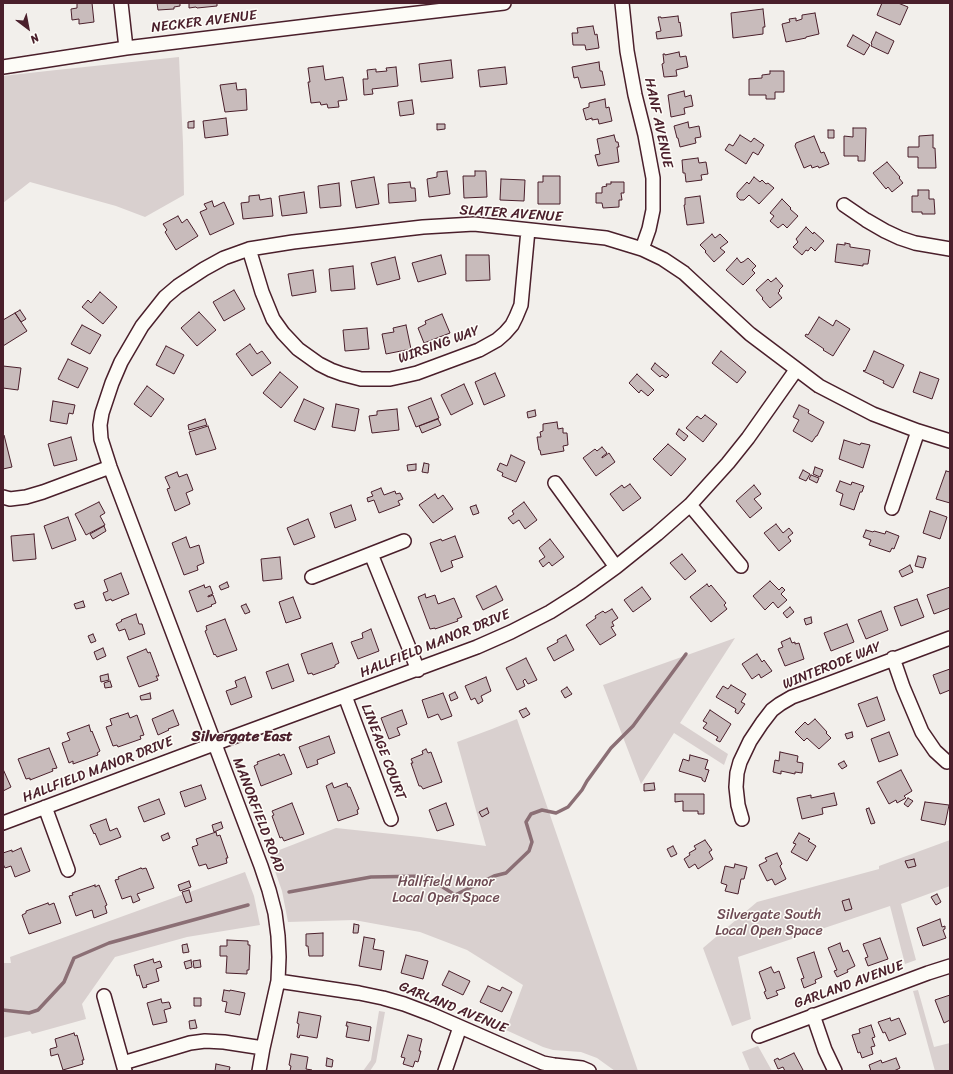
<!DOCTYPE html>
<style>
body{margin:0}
#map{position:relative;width:953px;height:1074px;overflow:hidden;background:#f2efeb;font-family:Sriracha,sans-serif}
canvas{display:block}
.frame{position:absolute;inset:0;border:4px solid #4a1f2b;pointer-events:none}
.north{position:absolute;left:8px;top:8px;width:40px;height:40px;-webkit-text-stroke:3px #fdfcf7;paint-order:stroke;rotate:148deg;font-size:11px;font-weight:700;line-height:16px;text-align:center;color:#4a1f2b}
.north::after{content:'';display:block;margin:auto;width:14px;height:18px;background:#4a1f2b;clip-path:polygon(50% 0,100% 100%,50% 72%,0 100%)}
</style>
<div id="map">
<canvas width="953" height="1074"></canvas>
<div class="frame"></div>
<div class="north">N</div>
</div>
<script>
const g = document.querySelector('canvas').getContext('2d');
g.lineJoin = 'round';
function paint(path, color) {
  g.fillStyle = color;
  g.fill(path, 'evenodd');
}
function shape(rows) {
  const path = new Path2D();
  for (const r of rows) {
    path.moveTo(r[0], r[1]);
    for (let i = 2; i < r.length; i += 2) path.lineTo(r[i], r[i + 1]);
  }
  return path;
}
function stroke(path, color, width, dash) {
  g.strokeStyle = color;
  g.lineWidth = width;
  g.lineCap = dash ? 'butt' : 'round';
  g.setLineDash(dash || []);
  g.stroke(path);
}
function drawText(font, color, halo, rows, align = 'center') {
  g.font = font + ' Sriracha,sans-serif';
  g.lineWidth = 3;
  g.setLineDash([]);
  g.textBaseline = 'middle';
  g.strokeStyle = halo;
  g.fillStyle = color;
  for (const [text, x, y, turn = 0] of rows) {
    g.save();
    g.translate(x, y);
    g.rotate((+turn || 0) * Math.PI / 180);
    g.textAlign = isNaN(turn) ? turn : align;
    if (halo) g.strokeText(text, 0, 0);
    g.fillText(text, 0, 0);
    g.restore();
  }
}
paint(shape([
 [179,57,183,143,184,195,145,217,116,206,30,182,3,203,3,76,47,71],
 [735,638,680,723,728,754,724,765,674,733,641,784,603,685],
 [517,719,638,1071,615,1071,597,1058,581,1052,553,1050,543,1047,506,1030,523,985,467,950,420,932,354,920,288,922,282,891,269,854,336,828,420,837,486,846,457,742,492,729],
 [950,840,950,886,901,904,916,960,905,964,890,906,738,957,751,1019,732,1026,703,948,757,902,879,869,879,866],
 [245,872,254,896,260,925,187,937,115,957,82,1004,86,1019,32,1034,30,1031,3,1038,3,963,11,963,10,957],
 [918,990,934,1047,950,1043,950,1071,935,1071,913,991],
 [379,1011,385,1012,376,1062,370,1071,363,1071,371,1060],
 [758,1046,772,1071,750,1071,742,1052]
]), '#d9d0cf');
stroke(shape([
 [289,892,371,877,426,876,455,895,494,876,506,873,529,851,532,842,526,822,531,814,542,810,556,813,568,807,582,790,587,781,611,748,633,726,686,654],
 [3,1010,29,1013,38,1010,64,982,74,958,109,943,248,905]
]), '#8b6f75', 3.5);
const building = shape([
 [77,3,92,3,94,22,79,24,79,19,72,20,71,9,77,8,77,3],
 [157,3,180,3,180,6,174,7,174,9,158,10,157,3],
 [189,3,217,3,217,6,197,8,196,7,189,8,189,3],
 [882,3,898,3,908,7,900,25,877,15,882,3],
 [763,9,765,27,763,27,763,34,733,38,731,13,763,9],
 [815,13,819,34,806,37,806,38,786,42,782,24,790,22,789,19,796,18,796,21,802,19,802,15,815,13],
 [678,16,679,23,680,22,682,36,657,39,656,32,661,31,658,17,661,17,661,18,678,16],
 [593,26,595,35,597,34,599,48,586,50,585,45,573,45,572,33,578,33,577,28,593,26],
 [876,32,894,41,888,54,871,46,872,44,871,43,876,32],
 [853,35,870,45,864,55,847,46,853,35],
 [679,52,680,57,686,56,688,67,676,70,677,76,664,77,662,64,664,63,663,54,665,54,665,55,679,52],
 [451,60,453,78,421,82,419,64,451,60],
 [599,62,600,71,602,71,605,85,581,88,578,77,574,78,572,67,599,62],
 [323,66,325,80,343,77,347,100,338,101,339,107,328,108,327,104,321,105,320,102,311,103,308,82,310,82,308,68,323,66],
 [396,67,398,86,372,89,373,94,364,95,363,79,368,79,367,70,376,69,376,72,387,71,386,68,396,67],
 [505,67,507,84,480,87,478,70,505,67],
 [770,71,784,71,784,92,775,92,775,99,766,99,766,95,749,95,749,79,762,78,762,75,770,74,770,71],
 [236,83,237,90,246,89,247,110,225,112,220,85,236,83],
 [684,91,685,97,691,95,693,106,684,108,685,114,671,117,668,95,684,91],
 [605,99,606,108,609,107,612,121,599,124,598,119,592,120,592,118,586,120,583,109,589,107,589,103,605,99],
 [412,100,414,114,400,116,398,102,412,100],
 [226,118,228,135,205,138,203,121,226,118],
 [194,121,194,128,188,128,188,122,194,121],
 [688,122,689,128,699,126,701,137,695,138,696,143,680,147,678,138,677,138,674,126,688,122],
 [437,124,445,124,445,129,437,130,437,124],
 [853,128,866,128,865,161,858,161,858,156,844,156,844,136,853,137,853,128],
 [828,130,834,130,834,138,828,138,828,130],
 [614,135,616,142,618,142,619,147,617,147,619,162,598,166,595,155,600,154,597,139,614,135],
 [740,135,751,142,754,138,764,145,758,155,753,152,746,164,725,150,729,144,733,146,740,135],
 [933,135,933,148,935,148,936,168,918,168,918,157,908,157,908,147,919,147,919,136,933,135],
 [814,136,821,153,824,152,829,164,819,168,818,166,812,168,811,165,804,168,795,146,796,143,814,136],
 [698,158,699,163,706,162,708,174,701,175,702,180,686,182,685,173,683,173,682,160,698,158],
 [887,162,900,177,899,178,903,183,892,192,888,187,886,189,873,173,887,162],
 [447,171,450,194,429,197,427,179,437,177,437,172,447,171],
 [475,171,486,171,487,197,464,198,463,176,475,176,475,171],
 [543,176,560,176,560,204,538,204,538,182,543,182,543,176],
 [374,177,379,204,356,208,351,181,374,177],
 [754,177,760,182,762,180,766,184,768,183,774,188,759,204,749,195,744,200,740,200,737,197,737,193,747,182,749,184,754,177],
 [501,179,525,180,524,201,500,200,501,179],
 [410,182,411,188,415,188,416,201,389,203,388,184,410,182],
 [611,182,624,182,624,193,621,193,622,200,619,200,619,207,603,208,602,203,596,203,596,193,602,193,602,187,607,186,606,184,611,184,611,182],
 [339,183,341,206,320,208,318,186,339,183],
 [918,190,929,190,929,199,934,199,935,214,922,214,922,212,912,212,912,196,918,196,918,190],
 [304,192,307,213,282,216,279,196,304,192],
 [259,195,260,200,271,198,273,216,243,219,241,203,249,202,249,196,259,195],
 [700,196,704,223,687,225,684,205,685,205,685,198,700,196],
 [782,199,791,208,790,209,798,216,787,228,783,224,778,228,770,221,774,216,770,213,782,199],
 [212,201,214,207,224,202,234,224,210,235,200,212,207,209,204,204,212,201],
 [178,216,182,223,187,219,198,236,176,250,165,232,167,230,163,224,178,216],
 [806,227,813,234,814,232,824,241,815,251,811,247,808,251,806,250,802,255,793,247,798,242,796,239,806,227],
 [712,234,715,238,720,234,728,242,720,248,725,252,714,262,705,252,706,251,700,245,712,234],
 [845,243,850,244,850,247,870,250,868,264,863,264,863,266,835,262,837,244,845,245,845,243],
 [441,255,446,274,418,282,412,263,441,255],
 [466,255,489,255,490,280,466,281,466,255],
 [395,257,400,279,377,285,371,263,395,257],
 [737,258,741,263,742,262,743,262,748,258,756,266,752,270,755,273,743,285,726,270,737,258],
 [353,266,355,289,331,291,329,269,353,266],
 [313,270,316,292,292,296,288,274,313,270],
 [776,278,783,286,779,290,780,291,778,293,782,298,770,308,762,299,763,298,756,290,768,279,771,282,776,278],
 [234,290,245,309,224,321,213,302,234,290],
 [100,292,117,307,103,324,82,307,88,300,91,303,100,292],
 [20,310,26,319,21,322,15,313,20,310],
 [199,312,216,330,197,346,181,328,199,312],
 [15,313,27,331,3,346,3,320,15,313],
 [442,314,450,333,424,343,418,328,426,324,425,321,442,314],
 [819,317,833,326,836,320,850,329,833,356,823,350,824,349,805,336,806,334,808,335,819,317],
 [82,325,101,335,90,354,71,344,82,325],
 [406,325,411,349,386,354,382,334,394,332,393,328,406,325],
 [367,328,369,349,345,351,343,330,367,328],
 [250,344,257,354,262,351,271,363,252,376,236,354,250,344],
 [166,346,184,355,174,374,156,365,166,346],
 [721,351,746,372,737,383,712,363,721,351],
 [874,351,904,365,893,388,883,383,884,381,863,371,864,370,865,371,874,351],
 [68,359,88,368,78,388,58,379,68,359],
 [655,363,669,375,666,378,662,375,660,377,651,369,655,363],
 [3,366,21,368,18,390,3,388,3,366],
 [280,372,298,387,281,408,263,393,280,372],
 [920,372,939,379,932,399,913,392,920,372],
 [495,373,505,396,484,405,475,382,495,373],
 [637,374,654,390,648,396,641,390,639,393,629,383,637,374],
 [464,384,473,404,451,415,441,395,464,384],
 [147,386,164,399,151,417,134,404,147,386],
 [431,398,439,418,416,427,408,407,431,398],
 [304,399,324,408,315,430,294,421,304,399],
 [53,401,75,405,73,414,69,413,67,424,50,421,53,401],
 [336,404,359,409,355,431,332,427,336,404],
 [799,405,809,410,808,413,824,422,817,436,816,436,812,442,793,431,799,420,793,417,799,405],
 [397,409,399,430,372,433,369,416,377,415,377,411,397,409],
 [535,410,536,416,528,418,527,412,535,410],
 [705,415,717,424,703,442,686,428,697,416,701,419,705,415],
 [205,419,207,425,189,430,188,425,205,419],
 [438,419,441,425,422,433,419,426,438,419],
 [557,422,558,429,563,428,563,433,567,433,568,445,563,446,564,451,541,455,540,450,539,450,537,437,541,437,540,432,543,431,543,424,557,422],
 [208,426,216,449,196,455,189,432,208,426],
 [679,429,688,436,684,441,676,434,679,429],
 [3,435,4,435,12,467,3,469,3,435],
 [71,437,77,460,54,466,48,444,71,437],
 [844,440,860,445,861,443,870,445,863,468,839,459,844,440],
 [668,444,686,459,671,476,653,459,668,444],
 [602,447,607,453,602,457,602,458,609,453,615,462,596,476,583,458,595,449,597,451,602,447],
 [511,455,525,462,516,482,502,476,503,473,497,470,500,463,507,466,511,455],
 [424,463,429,464,428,473,422,472,424,463],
 [416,464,416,470,408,471,407,465,416,464],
 [815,467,823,470,820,477,813,474,815,467],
 [803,470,810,474,806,481,799,478,803,470],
 [946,471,950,472,950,503,936,499,946,471],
 [177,472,179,477,187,474,193,490,186,493,190,504,175,511,167,489,170,488,165,477,177,472],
 [811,475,819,478,817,483,809,479,811,475],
 [840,481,851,485,852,482,864,486,862,492,860,492,854,510,840,505,843,494,836,491,840,481],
 [630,484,641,498,623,511,610,494,622,485,624,488,630,484],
 [754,485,761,494,754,499,762,508,750,518,736,501,754,485],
 [381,488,384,495,395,491,396,494,400,493,403,499,398,501,400,505,379,513,374,500,368,502,367,498,373,496,371,492,381,488],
 [435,494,438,499,443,495,453,509,433,523,419,505,435,494],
 [99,502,105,513,100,516,105,525,86,535,75,514,99,502],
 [524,502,537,520,525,529,519,520,513,524,508,518,514,514,512,511,524,502],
 [351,505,356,520,335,528,330,513,351,505],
 [476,505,479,513,473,515,470,507,476,505],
 [930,511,947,517,940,539,923,533,930,511],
 [68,517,76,540,52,549,44,526,68,517],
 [308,519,315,537,294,545,287,528,308,519],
 [776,524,783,533,789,528,793,533,788,537,791,541,779,551,764,533,776,524],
 [104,526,106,531,93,539,90,534,104,526],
 [866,530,873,532,874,531,885,534,886,531,899,536,894,549,892,548,890,552,869,545,871,540,863,537,866,530],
 [34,534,36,559,13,561,11,536,34,534],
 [455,536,463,557,451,561,453,567,441,572,430,543,441,539,442,541,455,536],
 [186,537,190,548,199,545,204,563,197,566,198,570,184,575,172,543,186,537],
 [550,539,564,557,552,566,549,562,543,567,539,561,545,557,539,548,550,539],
 [682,554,696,571,685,580,670,563,682,554],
 [918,556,926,558,923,568,915,566,918,556],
 [280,557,282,579,263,581,261,559,280,557],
 [910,565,913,572,902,577,899,571,910,565],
 [121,573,129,594,112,601,111,599,106,601,103,593,108,591,104,580,121,573],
 [770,581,779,590,782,587,785,590,781,594,787,600,778,608,773,602,765,610,753,596,770,581],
 [227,582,229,587,221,590,219,586,227,582],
 [707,584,709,587,711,585,726,603,724,605,727,609,711,622,690,597,707,584],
 [204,585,205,588,210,586,213,594,208,596,208,597,213,595,216,603,211,605,212,606,197,612,189,591,204,585],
 [496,586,503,600,483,610,476,596,496,586],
 [642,587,651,599,633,612,624,600,642,587],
 [950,587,950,608,934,614,927,595,950,587],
 [425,594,426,598,435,595,438,604,454,598,462,617,457,619,458,621,435,629,435,628,430,629,418,597,425,594],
 [293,597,301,618,286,623,279,602,293,597],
 [917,599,924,617,901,626,894,607,917,599],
 [83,601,85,607,76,609,74,604,83,601],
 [246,604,250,612,245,614,241,606,246,604],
 [790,607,794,612,787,618,783,613,790,607],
 [612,609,618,618,612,622,614,626,611,627,616,635,600,645,586,625,596,618,595,616,603,611,605,613,612,609],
 [881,611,888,630,866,639,858,620,881,611],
 [136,614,139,624,142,624,145,634,129,640,125,629,119,631,116,624,122,621,121,620,136,614],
 [811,617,812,623,806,625,804,619,811,617],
 [225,619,237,650,217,657,215,654,214,655,205,631,207,630,206,626,225,619],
 [847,624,854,642,831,651,824,633,847,624],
 [371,629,379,651,358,659,351,642,363,638,362,633,371,629],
 [93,634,96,641,91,643,88,636,93,634],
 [566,635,574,650,554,661,547,648,558,642,557,640,566,635],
 [790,638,792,643,795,642,795,644,799,643,804,659,785,666,778,649,783,647,781,642,790,638],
 [332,643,339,663,335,665,335,667,313,675,312,673,308,674,301,654,332,643],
 [103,648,106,656,97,660,94,652,103,648],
 [146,649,148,653,150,652,159,676,156,676,158,680,139,687,127,657,146,649],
 [757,654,762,662,764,660,772,671,761,678,759,674,752,679,742,664,757,654],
 [526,658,537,680,528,684,525,679,523,681,525,686,517,690,506,668,526,658],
 [288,664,294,681,272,689,266,672,288,664],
 [950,669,950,690,940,694,933,675,950,669],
 [108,674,109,680,101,682,100,676,108,674],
 [245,677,252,697,231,705,226,691,237,687,235,681,245,677],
 [486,677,491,691,481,696,483,701,478,704,475,698,471,700,465,686,486,677],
 [110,681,112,687,105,688,104,683,110,681],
 [731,685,746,694,741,702,745,704,738,714,735,712,736,709,716,697,723,686,728,689,731,685],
 [567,687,572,694,565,698,561,691,567,687],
 [455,692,458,698,451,701,449,695,455,692],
 [150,693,151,699,141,700,140,696,150,693],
 [443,693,452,716,441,720,438,714,428,718,422,700,443,693],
 [877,697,885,720,867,727,858,704,877,697],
 [526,708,530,714,523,718,519,711,526,708],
 [173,710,179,725,168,729,169,730,158,735,152,719,173,710],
 [402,710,407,724,397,728,400,735,389,739,381,718,402,710],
 [710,710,731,724,720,742,716,740,718,737,703,728,707,723,703,721,710,710],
 [128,713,130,718,137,715,144,735,140,736,141,739,118,747,117,745,113,746,106,727,112,725,110,719,128,713],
 [815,719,827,732,826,733,831,738,819,749,807,738,804,741,795,732,805,722,808,725,815,719],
 [89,725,91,732,92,731,100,751,97,753,98,755,73,764,73,761,69,763,62,743,70,740,67,733,89,725],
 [852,732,853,737,847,739,845,734,852,732],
 [889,732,898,755,879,762,871,739,889,732],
 [329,736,335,753,317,760,318,764,307,768,299,747,329,736],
 [49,748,57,768,52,769,53,771,30,780,30,778,26,779,18,759,49,748],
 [426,749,428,753,431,752,442,782,423,789,421,786,419,786,411,763,413,763,411,759,423,754,422,751,426,749],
 [780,752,798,756,797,762,803,763,802,773,795,772,795,774,781,771,781,774,773,772,775,760,779,761,780,752],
 [279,754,280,756,284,754,292,774,261,786,254,766,258,764,257,762,279,754],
 [690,755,708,760,705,769,709,770,705,782,702,780,702,778,679,771,683,759,689,761,690,755],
 [844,761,847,766,842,769,838,764,844,761],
 [3,769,11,787,3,791,3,769],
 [901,770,912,791,904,796,906,798,897,803,896,800,889,804,877,782,901,770],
 [332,783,334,788,347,783,348,787,350,787,359,809,357,810,358,814,338,821,326,786,332,783],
 [654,783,655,790,644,791,644,784,654,783],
 [201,785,206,799,185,807,180,792,201,785],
 [834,793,837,805,822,808,823,814,802,819,797,798,811,795,811,798,834,793],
 [675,794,704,794,704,814,698,814,698,811,683,811,683,801,675,802,675,794],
 [908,798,913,801,908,807,904,804,908,798],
 [159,799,165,814,144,822,138,807,159,799],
 [925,802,949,805,945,825,921,820,925,802],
 [292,803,304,834,284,841,282,837,280,838,272,816,274,815,272,811,292,803],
 [446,803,454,825,437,831,429,810,446,803],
 [487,808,489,813,482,817,479,812,487,808],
 [869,808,875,823,871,824,866,809,869,808],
 [106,819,110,831,117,828,121,837,100,845,95,833,94,834,90,825,106,819],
 [221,822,223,828,214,832,212,825,221,822],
 [216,832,217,836,220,835,228,858,226,858,227,863,208,869,206,864,199,866,192,847,198,845,196,839,216,832],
 [168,833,170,838,163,841,161,836,168,833],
 [799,833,810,839,808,841,816,846,807,861,791,852,796,844,793,843,799,833],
 [705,840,712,850,709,852,713,859,698,869,695,864,689,868,684,859,690,855,689,853,696,849,694,846,705,840],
 [673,846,677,854,671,857,667,849,673,846],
 [21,848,30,871,15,877,11,866,5,868,3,864,3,853,12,850,12,852,21,848],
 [777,853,782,864,780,866,786,879,775,885,772,879,767,881,759,865,767,861,765,858,777,853],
 [914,859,916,866,908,868,905,861,914,859],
 [735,864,747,867,744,879,741,879,738,894,725,891,727,885,721,883,725,866,734,868,735,864],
 [141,868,142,869,146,868,154,888,137,894,140,900,133,903,131,896,122,899,115,880,119,879,118,877,141,868],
 [189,881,191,887,180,891,178,885,189,881],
 [95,885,95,887,99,885,107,905,105,906,107,913,94,918,92,910,76,916,69,896,73,895,72,893,95,885],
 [189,890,192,901,186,903,182,892,189,890],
 [937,894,941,902,936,905,931,897,937,894],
 [849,899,852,909,845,911,842,901,849,899],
 [48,903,49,905,54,903,61,923,29,934,22,915,26,913,26,911,48,903],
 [940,919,942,927,945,926,945,929,943,930,946,938,923,946,917,928,940,919],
 [354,924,359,925,358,933,353,933,354,924],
 [323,933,323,956,309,956,308,946,306,946,306,934,323,933],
 [364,937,375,939,373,949,384,951,381,970,359,966,364,937],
 [880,938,888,959,868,966,865,958,868,957,863,944,880,938],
 [227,940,248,941,248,945,250,945,249,970,247,970,247,974,226,973,227,956,220,956,220,946,227,946,227,940],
 [840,943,843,952,848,950,855,966,847,970,848,972,837,977,834,971,837,970,828,948,840,943],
 [187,944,189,952,183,953,182,945,187,944],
 [814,952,822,977,815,980,816,983,804,988,801,979,804,978,797,958,814,952],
 [406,955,428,961,423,979,401,973,406,955],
 [153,959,154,963,160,961,162,967,156,969,159,981,146,985,147,987,143,988,139,975,137,976,134,965,153,959],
 [191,960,192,967,186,969,184,962,191,960],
 [200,960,201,967,194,968,193,961,200,960],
 [771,967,774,973,779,971,785,988,776,991,778,995,767,999,764,992,766,991,759,972,771,967],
 [449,971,470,981,463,995,442,985,449,971],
 [488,986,500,991,502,987,512,992,502,1012,480,1002,488,986],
 [224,990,230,991,230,990,245,993,240,1015,225,1012,227,1002,222,1001,224,990],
 [950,995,950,1020,944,1023,935,1000,950,995],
 [194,998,201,998,201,1006,194,1006,194,998],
 [161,999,162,1003,169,1002,171,1008,164,1010,167,1022,153,1025,147,1003,161,999],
 [299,1012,321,1016,317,1038,300,1035,299,1038,297,1037,299,1024,297,1023,299,1012],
 [890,1018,891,1021,899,1018,906,1034,889,1041,885,1032,883,1033,878,1022,890,1018],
 [195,1020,197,1028,190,1029,189,1021,195,1020],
 [347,1022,371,1027,369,1041,346,1037,348,1026,346,1026,347,1022],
 [871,1025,875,1037,872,1038,875,1046,871,1047,873,1054,862,1058,860,1052,858,1053,852,1035,860,1033,859,1029,871,1025],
 [74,1033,75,1036,77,1035,84,1060,82,1060,83,1064,63,1070,58,1054,51,1056,50,1049,57,1047,55,1039,74,1033],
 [408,1035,422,1039,419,1051,421,1051,418,1062,415,1061,413,1067,403,1064,405,1058,401,1057,408,1035],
 [794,1053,803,1070,800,1071,785,1071,783,1067,778,1069,774,1060,778,1058,779,1060,794,1053],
 [291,1054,308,1057,306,1069,312,1070,312,1071,290,1071,291,1066,289,1065,291,1054],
 [327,1058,333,1060,332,1067,326,1066,327,1058],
 [896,1058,900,1068,894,1071,871,1071,869,1065,881,1060,882,1063,896,1058],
 [216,1064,230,1067,229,1071,215,1071,216,1064]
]);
paint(building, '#c8bbbb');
stroke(building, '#4a1f2b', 1);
const minor = shape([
 [121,3,126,48],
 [622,3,627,51,635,95,645,135,653,178,653,210,649,229,642,249],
 [3,67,126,48,332,23,504,3],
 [844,205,866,220,885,231,900,238,915,243,950,249],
 [249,249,262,292,273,319,283,333,298,349,319,364,331,370,342,374,361,379,390,379,404,376,417,373,479,350,497,340,505,333,512,325,516,317,521,305,528,230],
 [555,483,616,567],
 [3,497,10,499,26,497,43,492,110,467],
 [690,505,741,566],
 [892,508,918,431],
 [371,554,418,670],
 [312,577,404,541],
 [893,658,903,687,922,732,935,751,947,762],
 [345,696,391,819],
 [45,807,68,870],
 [742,819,738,805,736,787,737,773,740,762,750,741,762,723,772,710,780,704,792,697,806,692,950,638],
 [3,823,214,744,477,647,511,632,550,612,580,593,616,567,657,534,690,505,728,463,748,438,796,370],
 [278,981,359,993,383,998,404,1004,433,1015,543,1063,554,1065,582,1068,589,1071],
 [104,996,125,1071],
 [813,1015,825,1050,835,1071],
 [759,1036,928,973,950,966],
 [123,1063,190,1043,205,1041,224,1042,263,1048],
 [259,1071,263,1048,278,981,279,957,278,936,275,913,269,890,261,866,110,467,101,439,100,425,102,413,112,383,121,362,142,326,165,297,178,286,204,269,224,258,249,249,293,242,423,227,474,224,606,238,642,249,663,259,684,273,750,334,819,386,873,414,918,431,950,441],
 [445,1071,460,1027]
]);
stroke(minor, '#4a1f2b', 16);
stroke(minor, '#fdfcf7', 13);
drawText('14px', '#4a1f2b', '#fdfcf7', [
 ["NECKER AVENUE",204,22,-7],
 ["HANF AVENUE",658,123,78],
 ["SLATER AVENUE",511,214,4],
 ["WIRSING WAY",439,345,-20],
 ["HALLFIELD MANOR DRIVE",435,644,-22],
 ["WINTERODE WAY",832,666,-22],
 ["LINEAGE COURT",383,752,69],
 ["HALLFIELD MANOR DRIVE",98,770,-21],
 ["MANORFIELD ROAD",258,815,69],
 ["GARLAND AVENUE",849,985,-20],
 ["GARLAND AVENUE",453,1008,22]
]);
drawText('14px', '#6e4b54', '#fdfcf7', [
 ["Hallfield Manor",446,882],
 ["Local Open Space",446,898],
 ["Silvergate South",769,915],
 ["Local Open Space",769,931]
]);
drawText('bold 15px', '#4a1f2b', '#fdfcf7', [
 ["Silvergate East",242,737]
]);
</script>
